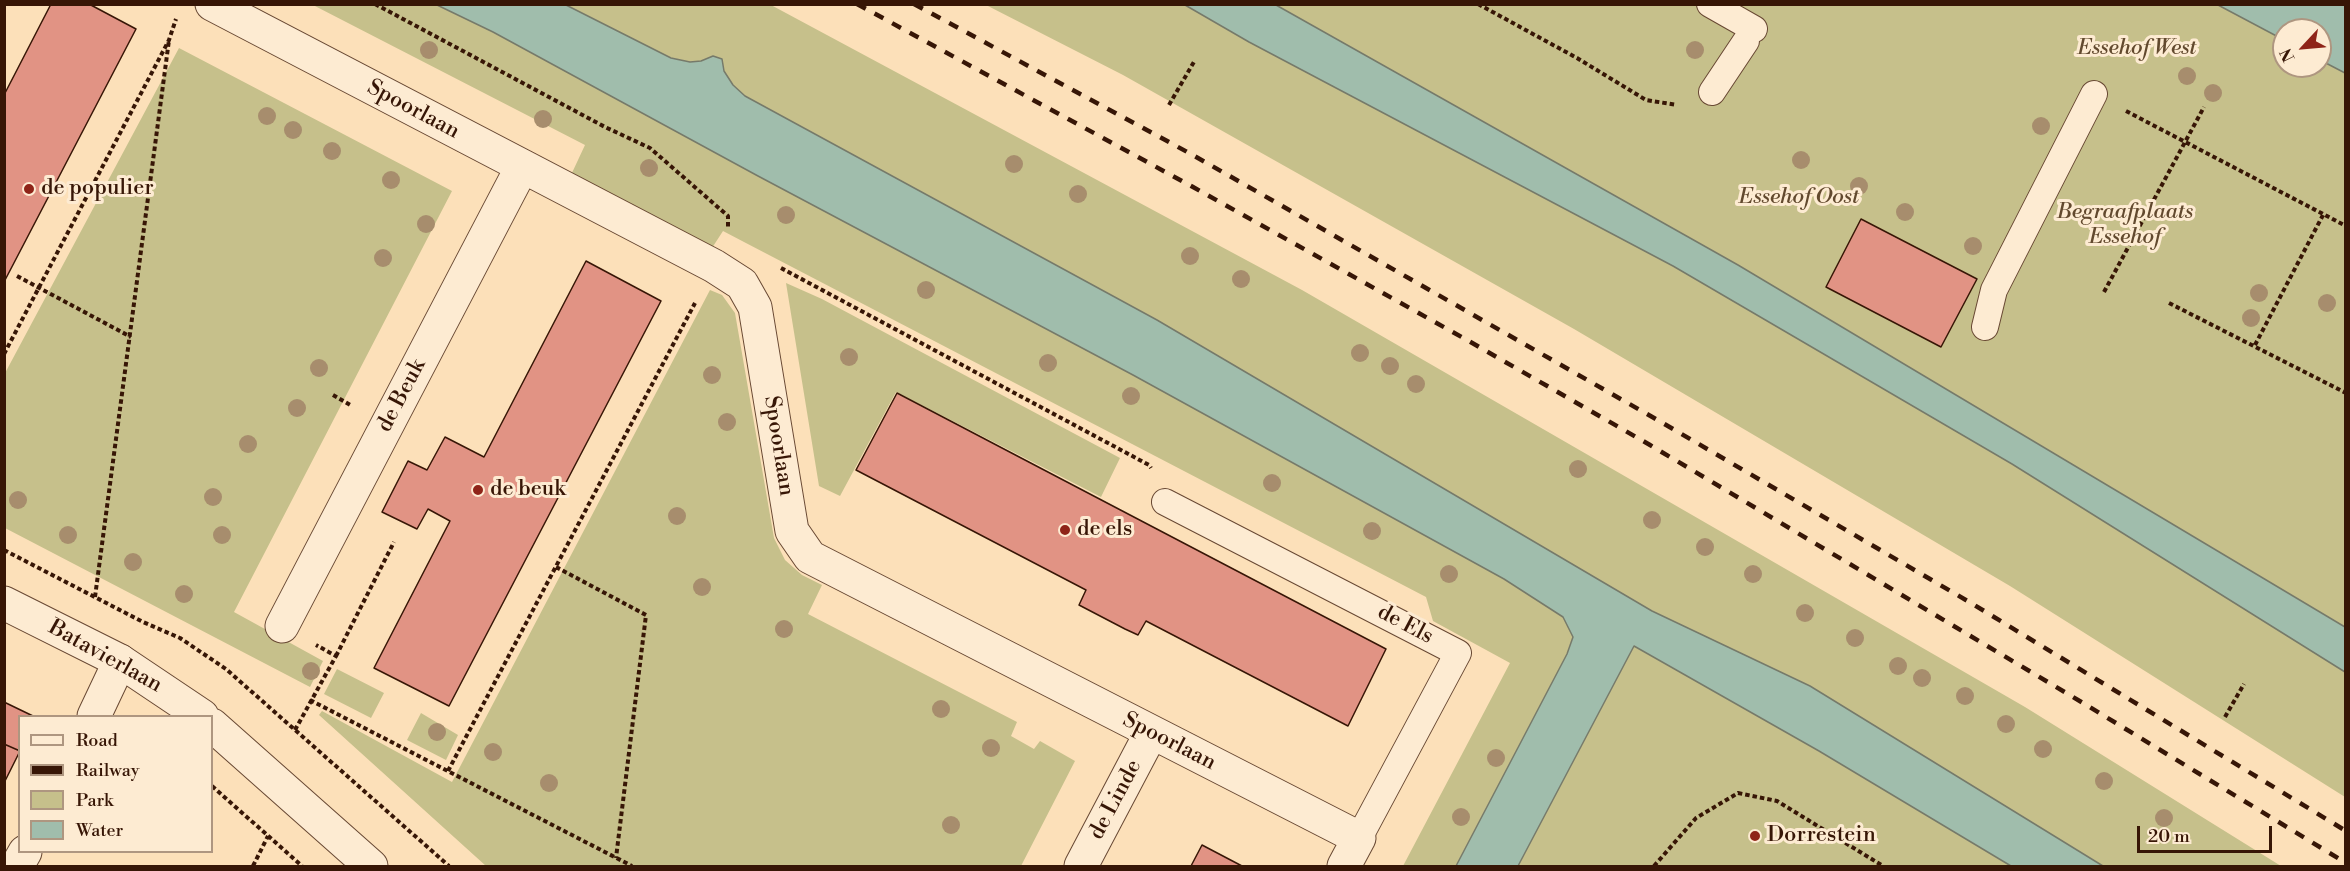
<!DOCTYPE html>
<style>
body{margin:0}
#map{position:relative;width:2350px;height:871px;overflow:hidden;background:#fce0b9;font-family:"Libre Bodoni",serif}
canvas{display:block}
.frame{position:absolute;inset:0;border:6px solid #371606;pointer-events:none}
.legend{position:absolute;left:18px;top:715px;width:195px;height:138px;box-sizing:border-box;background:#fdebd2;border:2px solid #ae9680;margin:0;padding:8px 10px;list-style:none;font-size:18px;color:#371606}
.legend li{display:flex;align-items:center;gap:12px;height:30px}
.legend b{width:30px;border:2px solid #ae9680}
.north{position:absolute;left:2272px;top:18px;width:60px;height:60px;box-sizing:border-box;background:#fdebd2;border:2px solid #ae9680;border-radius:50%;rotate:244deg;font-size:16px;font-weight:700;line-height:24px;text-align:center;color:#371606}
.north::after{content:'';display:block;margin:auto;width:21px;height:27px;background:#8f2418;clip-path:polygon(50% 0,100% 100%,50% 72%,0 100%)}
.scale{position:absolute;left:2137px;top:826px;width:135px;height:27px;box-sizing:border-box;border:3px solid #371606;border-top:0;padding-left:8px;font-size:18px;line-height:21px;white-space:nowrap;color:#371606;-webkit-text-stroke:4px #fdebd2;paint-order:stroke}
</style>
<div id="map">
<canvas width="2350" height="871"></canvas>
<div class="frame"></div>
<ul class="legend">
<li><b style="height:8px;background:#fdebd2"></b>Road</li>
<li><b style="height:8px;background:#371606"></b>Railway</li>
<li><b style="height:16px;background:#c6c08b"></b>Park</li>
<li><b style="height:16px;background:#a0bdac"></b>Water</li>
</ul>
<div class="north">N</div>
<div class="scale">20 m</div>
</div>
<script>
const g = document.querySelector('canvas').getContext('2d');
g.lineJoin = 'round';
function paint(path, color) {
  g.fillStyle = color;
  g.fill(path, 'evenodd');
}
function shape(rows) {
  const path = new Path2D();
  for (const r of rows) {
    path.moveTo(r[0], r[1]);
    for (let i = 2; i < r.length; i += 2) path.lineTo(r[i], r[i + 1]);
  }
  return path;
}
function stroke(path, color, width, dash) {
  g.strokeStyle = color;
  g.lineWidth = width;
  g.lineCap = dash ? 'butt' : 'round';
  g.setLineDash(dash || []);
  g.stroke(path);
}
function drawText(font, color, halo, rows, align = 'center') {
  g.font = font + ' "Libre Bodoni",serif';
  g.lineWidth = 6;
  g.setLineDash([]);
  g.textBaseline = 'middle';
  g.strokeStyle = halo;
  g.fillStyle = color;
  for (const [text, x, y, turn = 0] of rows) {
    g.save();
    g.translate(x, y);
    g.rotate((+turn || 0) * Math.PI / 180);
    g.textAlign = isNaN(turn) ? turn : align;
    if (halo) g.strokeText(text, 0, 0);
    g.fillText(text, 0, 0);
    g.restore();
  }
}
paint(shape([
 [313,5,437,5,493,32,758,176,1133,375,1504,579,1563,617,1573,637,1567,654,1456,866,1403,866,1510,663,1433,621,1426,597,744,242,723,231,712,248,571,175,585,145],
 [566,5,771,5,1302,290,2025,707,2281,866,2103,866,1810,686,1652,611,1157,320,745,96,733,85,713,56,701,61,690,62,671,58],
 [986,5,1185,5,1249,42,1673,266,2012,464,2345,672,2345,797,2010,586,1574,329,1123,75],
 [1276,5,2218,5,2284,40,2284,66,2320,66,2320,60,2345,73,2345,627,1738,265],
 [179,48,452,191,234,612,323,661,310,687,5,528,4,375],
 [786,283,822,299,1120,458,1101,497,896,392,840,496,819,486],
 [710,290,722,295,735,313,774,538,785,560,802,575,822,585,808,614,1017,722,1011,736,1034,749,1040,741,1075,761,1021,866,486,866,319,715,322,711,452,782],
 [1634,646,1819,751,2011,866,1518,866],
 [337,669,384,693,371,718,324,694],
 [421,713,458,735,446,760,407,740]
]), '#c6c08b');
const water = shape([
 [437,5,566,5,671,58,690,62,701,61,713,56,722,59,724,71,733,85,745,96,1157,320,1652,611,1810,686,2103,866,2011,866,1819,751,1634,646,1518,866,1456,866,1567,654,1573,637,1563,617,1504,579,1133,375,758,176,493,32,437,5],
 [1185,5,1276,5,1738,265,2345,627,2345,672,2012,464,1673,266,1249,42,1185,5],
 [2218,5,2345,5,2345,73,2320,60,2320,30,2284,30,2284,40,2218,5]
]);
paint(water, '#a0bdac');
stroke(water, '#767a6a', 1.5);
const building = shape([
 [51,4,89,4,136,29,4,282,4,95,51,4],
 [1861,219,1977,279,1941,347,1826,287,1861,219],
 [586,261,661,301,449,706,374,668,450,521,428,509,417,529,382,512,408,461,427,470,445,437,484,457,586,261],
 [897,393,1386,649,1348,726,1146,621,1138,635,1125,629,1079,605,1086,590,856,470,897,393],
 [4,702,33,716,20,716,20,751,4,744,4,702],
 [4,744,20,751,4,783,4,744],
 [1202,845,1242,866,1191,866,1202,845]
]);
paint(building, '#e19384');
stroke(building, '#371606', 1.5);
const service = shape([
 [1710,4,1754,29],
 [1712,92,1746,41],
 [1985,327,1994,290,2094,94],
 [1165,502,1458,653,1359,838]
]);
const minor = shape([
 [212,4,714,266,742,284,755,307,792,531,810,557,1359,838,1344,866],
 [282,626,522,167],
 [94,716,120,661],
 [17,866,25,852],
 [1081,866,1151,733]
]);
const tertiary = shape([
 [4,603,120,661,202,716],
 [212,725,371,866]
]);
stroke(service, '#684833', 28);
stroke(minor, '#684833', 35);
stroke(tertiary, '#684833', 35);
stroke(shape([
 [375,4,605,127,650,148,728,216,728,229],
 [1478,4,1577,58,1646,100,1677,105],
 [1169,105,1195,60],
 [2126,111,2346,226],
 [781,268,1149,465,1151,468],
 [17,276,131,337],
 [2104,292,2204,107],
 [2169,303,2346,393],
 [2255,345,2323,215],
 [4,354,169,40,176,19],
 [333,395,352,406],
 [4,550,143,622,180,638,226,669,449,866],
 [556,567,646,615,616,858],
 [95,597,169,40],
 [336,656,394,542],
 [310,700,632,866],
 [2225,717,2244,684],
 [295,730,336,656,316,645],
 [448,771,695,303],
 [212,786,302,866],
 [253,866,268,836],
 [1654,866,1696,818,1738,793,1777,801,1883,866]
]), '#371606', 4, [4.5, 3]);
stroke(service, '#fdebd2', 26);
stroke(minor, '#fdebd2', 33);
stroke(tertiary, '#fdebd2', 33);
stroke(shape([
 [857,4,1193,187,1467,340,1650,445,2083,703,2346,863],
 [914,4,1191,154,1661,422,1971,603,2346,831]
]), '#371606', 4.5, [10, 10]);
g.fillStyle = '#a78d6d';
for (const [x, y] of [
 [429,50],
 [1695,50],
 [2187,76],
 [2213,93],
 [267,116],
 [543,119],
 [2041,126],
 [293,130],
 [332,151],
 [1801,160],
 [1014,164],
 [649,168],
 [391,180],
 [1859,186],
 [1078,194],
 [1905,212],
 [786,215],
 [426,224],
 [1973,246],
 [1190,256],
 [383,258],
 [1241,279],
 [926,290],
 [2259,293],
 [2327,303],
 [2251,318],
 [1360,353],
 [849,357],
 [1048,363],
 [1390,366],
 [319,368],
 [712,375],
 [1416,384],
 [1131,396],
 [297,408],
 [727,422],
 [248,444],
 [1578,469],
 [1272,483],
 [213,497],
 [18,500],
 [677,516],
 [1652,520],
 [1372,531],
 [68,535],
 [222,535],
 [1705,547],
 [133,562],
 [1449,574],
 [1753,574],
 [702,587],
 [184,594],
 [1805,613],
 [784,629],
 [1855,638],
 [1898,666],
 [311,671],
 [1922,678],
 [1965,696],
 [941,709],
 [2006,724],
 [437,732],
 [991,748],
 [2043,749],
 [493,752],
 [1496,758],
 [2104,781],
 [549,783],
 [1461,817],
 [2164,818],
 [951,825]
]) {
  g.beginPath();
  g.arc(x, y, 9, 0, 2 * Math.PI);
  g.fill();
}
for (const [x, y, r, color] of [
 [29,189,6,"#8f2418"],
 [478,490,6,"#8f2418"],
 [1065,530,6,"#8f2418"],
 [1755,836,6,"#8f2418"]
]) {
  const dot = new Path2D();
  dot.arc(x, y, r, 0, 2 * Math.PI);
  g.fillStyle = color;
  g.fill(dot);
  stroke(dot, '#fdebd2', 2);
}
drawText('italic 22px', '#62492e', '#fdebd2', [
 ["Essehof West",2137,49],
 ["Essehof Oost",1799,198],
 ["Begraafplaats",2125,213],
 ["Essehof",2125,238]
]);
drawText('22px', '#371606', '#fdebd2', [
 ["Spoorlaan",413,110,28],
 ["de Beuk",402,396,-62],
 ["Spoorlaan",778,446,81],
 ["de Els",1405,625,28],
 ["Batavierlaan",105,657,29],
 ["Spoorlaan",1169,742,27],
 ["de Linde",1116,800,-62]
]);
drawText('22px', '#371606', '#fdebd2', [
 ["de populier",41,189],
 ["de beuk",490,490],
 ["de els",1077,530],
 ["Dorrestein",1767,836]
], 'left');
</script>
